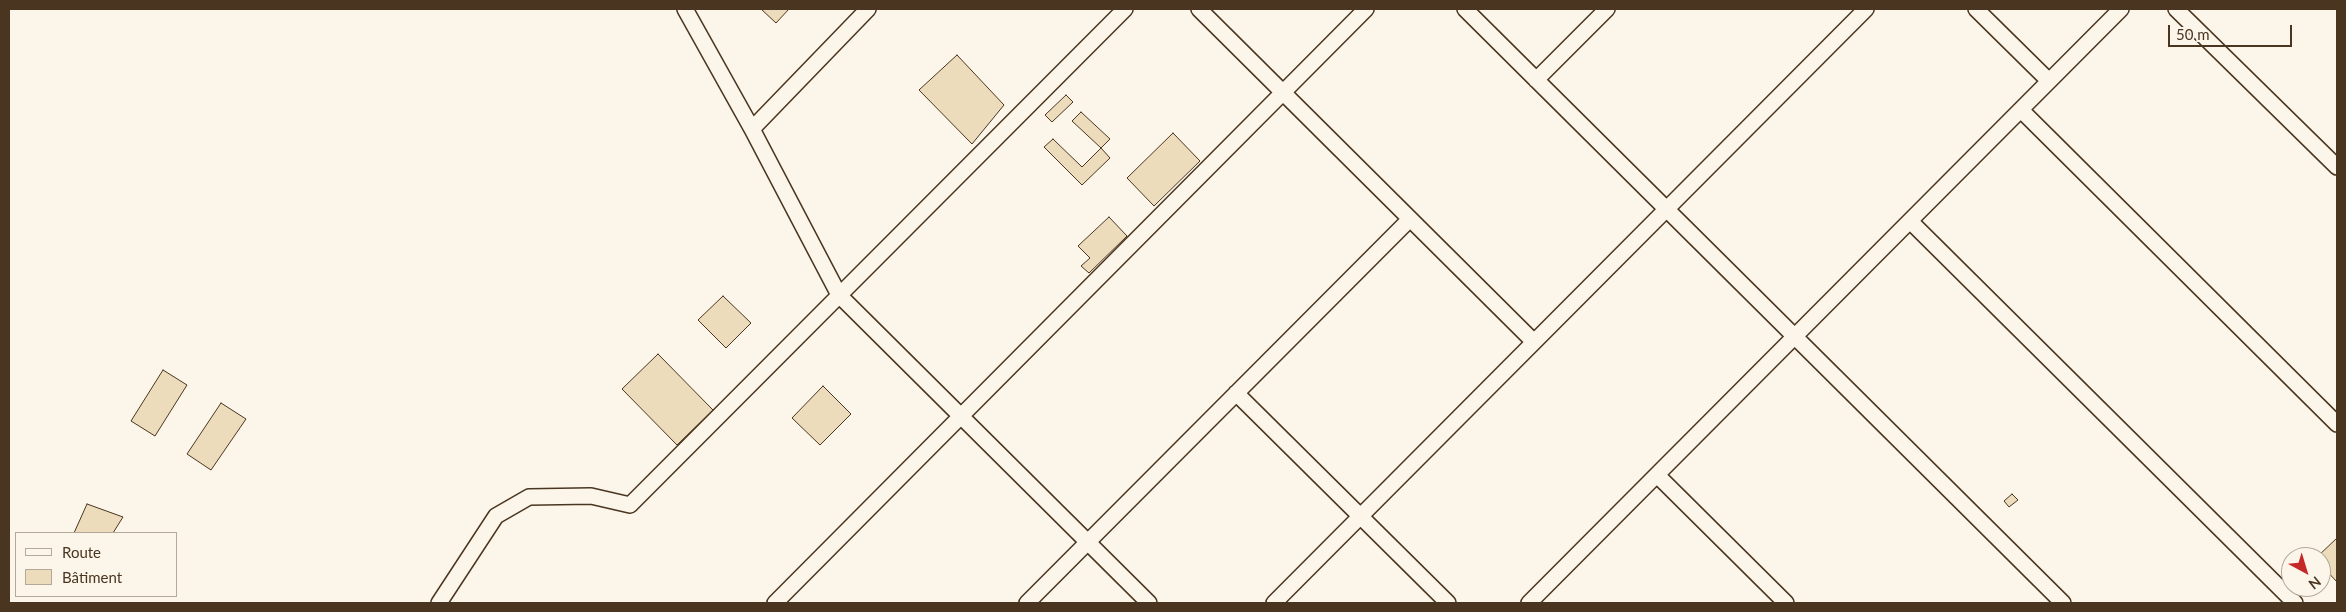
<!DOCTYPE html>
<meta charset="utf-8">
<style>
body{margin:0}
#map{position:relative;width:2346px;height:612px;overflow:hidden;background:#fbf6e9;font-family:Lato,sans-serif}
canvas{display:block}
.frame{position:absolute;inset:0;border:10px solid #4a3520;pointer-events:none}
.legend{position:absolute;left:15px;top:532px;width:162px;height:65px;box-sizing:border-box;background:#fbf6e9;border:1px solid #b4a999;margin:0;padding:6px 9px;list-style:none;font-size:15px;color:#4a3520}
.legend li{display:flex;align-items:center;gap:10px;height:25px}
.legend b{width:25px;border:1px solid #b4a999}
.north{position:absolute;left:2281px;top:547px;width:50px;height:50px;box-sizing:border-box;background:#fbf6e9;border:1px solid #b4a999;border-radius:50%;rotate:141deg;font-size:14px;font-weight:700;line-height:20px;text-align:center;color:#4a3520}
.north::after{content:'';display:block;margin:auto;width:18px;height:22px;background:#c62828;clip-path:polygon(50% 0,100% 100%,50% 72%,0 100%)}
.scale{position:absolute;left:2168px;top:25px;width:124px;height:22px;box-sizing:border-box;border:2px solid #4a3520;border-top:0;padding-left:6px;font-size:15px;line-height:18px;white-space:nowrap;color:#4a3520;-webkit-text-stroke:4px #fbf6e9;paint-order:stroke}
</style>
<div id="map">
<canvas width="2346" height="612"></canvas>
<div class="frame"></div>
<ul class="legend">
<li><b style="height:6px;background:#fbf6e9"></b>Route</li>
<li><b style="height:14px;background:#ecdcbc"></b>Bâtiment</li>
</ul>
<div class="north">N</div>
<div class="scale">50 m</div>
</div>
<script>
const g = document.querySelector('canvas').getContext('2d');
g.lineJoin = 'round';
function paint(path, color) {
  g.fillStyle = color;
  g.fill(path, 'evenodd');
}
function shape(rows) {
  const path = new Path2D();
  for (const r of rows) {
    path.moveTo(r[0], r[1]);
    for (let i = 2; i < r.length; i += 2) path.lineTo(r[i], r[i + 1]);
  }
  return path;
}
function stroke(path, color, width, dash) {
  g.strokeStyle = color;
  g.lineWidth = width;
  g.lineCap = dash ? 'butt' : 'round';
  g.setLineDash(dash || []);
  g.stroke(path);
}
const building = shape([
 [761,9,789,9,776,23,761,9],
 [957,55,1004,105,972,144,919,90,957,55],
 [1066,95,1073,102,1052,122,1045,115,1066,95],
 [1081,112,1110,139,1101,148,1072,121,1081,112],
 [1173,133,1200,161,1154,206,1127,178,1173,133],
 [1053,139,1082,167,1101,148,1110,158,1082,185,1044,147,1053,139],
 [1109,217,1127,236,1089,273,1081,266,1090,258,1078,246,1109,217],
 [723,296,751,323,726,348,698,320,723,296],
 [658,354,713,410,677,445,622,389,658,354],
 [163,370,187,385,155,436,131,421,163,370],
 [823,386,851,414,820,445,792,418,823,386],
 [221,403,246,419,211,470,187,454,221,403],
 [2012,494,2018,500,2009,507,2004,501,2012,494],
 [87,504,123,517,113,533,74,533,87,504],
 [2337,538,2337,582,2324,568,2321,571,2321,557,2317,557,2337,538]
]);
paint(building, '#ecdcbc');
stroke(building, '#4a3520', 1);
const minor = shape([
 [685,9,752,129,839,295,1149,603],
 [1199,9,1534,342],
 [1465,9,2063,603],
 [1976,9,2049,81],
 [2176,9,2337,167],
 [1536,80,1607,9],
 [2021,110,2337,424],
 [752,129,868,9],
 [1910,221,2295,603],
 [1236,393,1448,603],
 [1657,475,1786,603],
 [439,603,496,516,529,497,591,496,630,505,1125,9],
 [775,603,1366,9],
 [1027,603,1410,219],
 [1274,603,1866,9],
 [1529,603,2121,9]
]);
stroke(minor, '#4a3520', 18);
stroke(minor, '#fbf6e9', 15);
</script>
